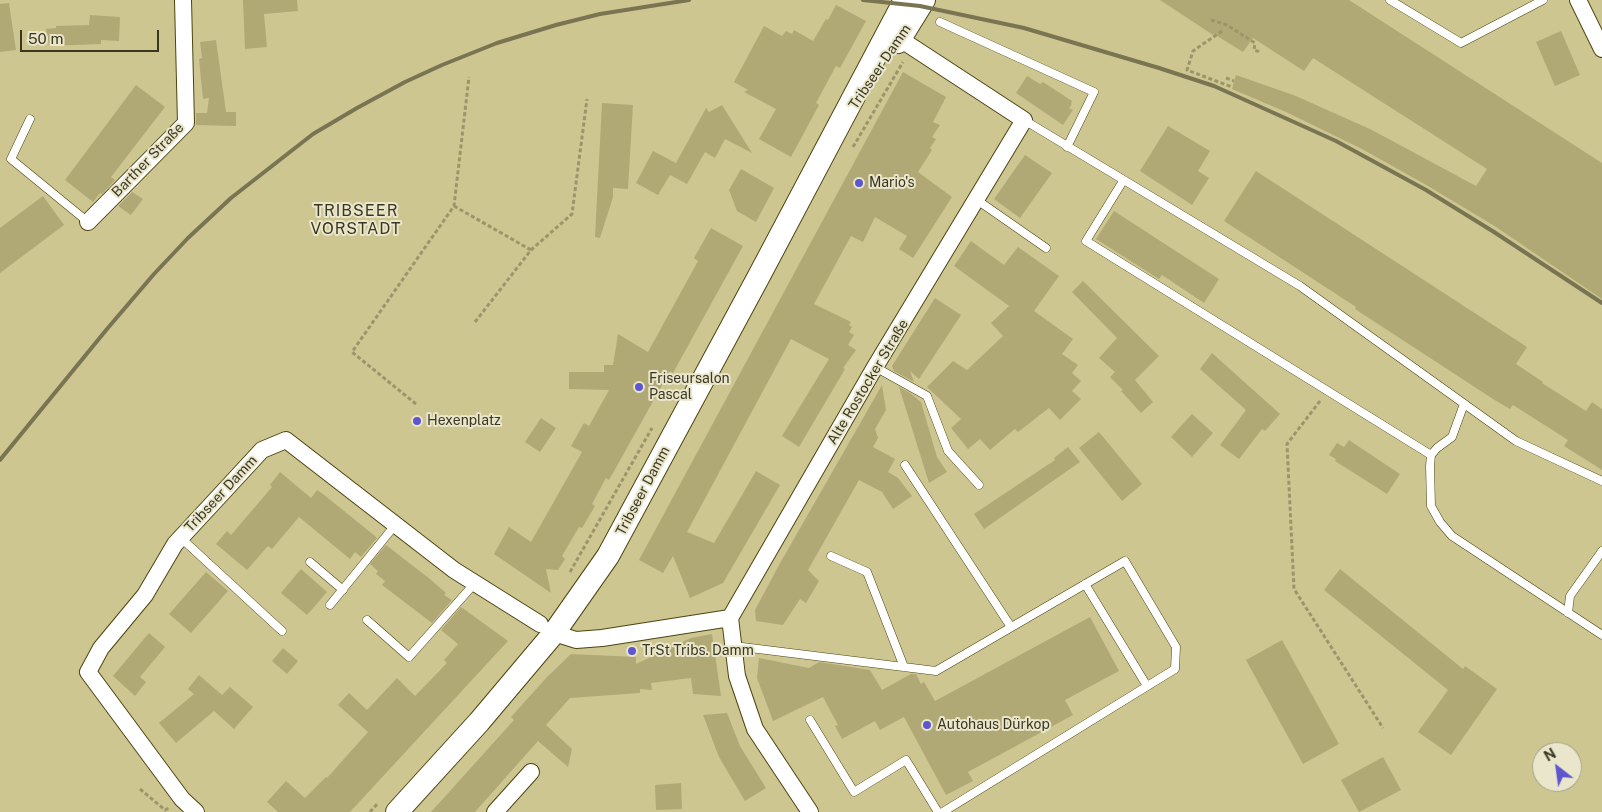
<!DOCTYPE html>
<meta charset="utf-8">
<style>
body{margin:0}
#map{position:relative;width:1602px;height:812px;overflow:hidden;background:#cec691;font-family:"Public Sans",sans-serif}
canvas{display:block}
.north{position:absolute;left:1532px;top:742px;width:50px;height:50px;box-sizing:border-box;background:#eae6cc;border:1px solid #a4a088;border-radius:50%;rotate:330deg;font-size:14px;font-weight:700;line-height:20px;text-align:center;color:#3a3721}
.north::after{content:'';display:block;margin:auto;width:18px;height:22px;background:#5d56ce;clip-path:polygon(50% 0,100% 100%,50% 72%,0 100%)}
.scale{position:absolute;left:20px;top:30px;width:139px;height:22px;box-sizing:border-box;border:2px solid #3a3721;border-top:0;padding-left:6px;font-size:15px;line-height:18px;white-space:nowrap;color:#3a3721;-webkit-text-stroke:4px #eae6cc;paint-order:stroke}
</style>
<div id="map">
<canvas width="1602" height="812"></canvas>
<div class="north">N</div>
<div class="scale">50 m</div>
</div>
<script>
const g = document.querySelector('canvas').getContext('2d');
g.lineJoin = 'round';
function paint(path, color) {
  g.fillStyle = color;
  g.fill(path, 'evenodd');
}
function shape(rows) {
  const path = new Path2D();
  for (const r of rows) {
    path.moveTo(r[0], r[1]);
    for (let i = 2; i < r.length; i += 2) path.lineTo(r[i], r[i + 1]);
  }
  return path;
}
function stroke(path, color, width, dash) {
  g.strokeStyle = color;
  g.lineWidth = width;
  g.lineCap = dash ? 'butt' : 'round';
  g.setLineDash(dash || []);
  g.stroke(path);
}
function drawText(font, color, halo, rows, align = 'center') {
  g.font = font + ' "Public Sans",sans-serif';
  g.lineWidth = 4;
  g.setLineDash([]);
  g.textBaseline = 'middle';
  g.strokeStyle = halo;
  g.fillStyle = color;
  for (const [text, x, y, turn = 0] of rows) {
    g.save();
    g.translate(x, y);
    g.rotate((+turn || 0) * Math.PI / 180);
    g.textAlign = isNaN(turn) ? turn : align;
    if (halo) g.strokeText(text, 0, 0);
    g.fillText(text, 0, 0);
    g.restore();
  }
}
paint(shape([
 [243,0,297,0,298,11,264,14,267,47,245,49],
 [1160,0,1349,0,1602,163,1602,299,1496,227,1428,186,1362,149,1286,112,1232,89,1236,75,1296,96,1372,130,1476,186,1487,169,1313,58,1304,71,1253,38,1243,52,1214,34,1213,35],
 [9,3,16,50,0,52,0,4],
 [836,5,866,21,840,68,836,66,816,103,819,105,791,157,759,139,776,109,744,92,748,90,734,82,764,26,782,36,786,31,792,34,794,30,813,41,826,19,828,20],
 [90,15,120,17,119,41,101,40,101,44,49,46,46,29,56,28,56,26,89,25],
 [1561,31,1580,75,1555,86,1536,42],
 [216,40,226,112,236,112,236,126,196,125,196,113,207,113,209,98,203,99,199,59,202,58,200,42],
 [903,72,946,97,933,122,940,125,932,137,936,139,930,148,932,150,918,172,952,197,913,258,899,249,907,236,875,217,863,242,851,236,814,304,851,322,849,325,852,327,849,332,854,335,848,345,856,350,843,368,845,369,799,447,782,436,829,359,791,339,687,532,714,543,756,471,780,485,723,583,690,598,673,556,663,573,639,560],
 [1027,76,1040,84,1043,82,1072,101,1071,103,1072,104,1069,108,1073,110,1063,125,1016,93],
 [136,85,165,107,111,177,115,180,102,194,100,193,93,202,65,180],
 [602,103,633,105,628,189,613,188,613,197,600,238,595,237],
 [722,105,752,153,725,139,715,158,705,152,687,184,670,175,658,195,636,183,653,151,676,163,706,108,709,112],
 [1168,126,1210,151,1198,171,1209,178,1192,205,1140,171],
 [1025,155,1052,173,1020,218,994,199],
 [741,169,774,188,756,222,737,211,729,190],
 [1256,171,1527,347,1516,364,1543,382,1542,383,1586,411,1592,402,1602,409,1602,470,1564,446,1568,440,1513,405,1510,409,1493,399,1355,309,1356,307,1224,221],
 [132,192,143,199,131,215,118,206],
 [43,196,64,225,0,273,0,228],
 [1114,211,1219,279,1204,303,1162,275,1159,279,1096,239],
 [711,228,743,246,673,373,670,371,609,480,606,478,592,504,595,506,582,528,579,527,562,556,565,559,558,570,546,569,551,593,494,554,509,527,531,542,582,452,571,446,584,423,589,426,609,390,569,389,569,372,604,372,604,365,613,365,618,334,648,352,698,261,694,258],
 [971,241,1004,265,1018,247,1059,276,1034,311,1073,339,1062,354,1078,365,1072,373,1081,381,1072,391,1081,399,1060,420,1049,408,1018,432,1015,429,990,450,980,439,968,449,951,428,961,419,927,387,953,361,967,370,1003,336,991,323,1009,306,954,266],
 [1083,281,1159,356,1135,380,1153,402,1141,413,1121,391,1123,390,1110,377,1115,372,1099,358,1117,338,1072,292],
 [935,298,961,315,919,379,910,371,914,382,894,371,892,366],
 [1212,353,1280,414,1265,431,1262,429,1239,459,1220,445,1246,410,1200,369],
 [882,385,886,410,875,429,878,438,873,447,895,459,888,472,898,478,912,496,893,509,882,492,859,480,808,570,819,581,806,603,800,599,783,625,756,621,755,610,779,565],
 [899,387,910,393,921,402,937,457,947,472,929,483],
 [1192,414,1213,433,1192,457,1171,437],
 [541,418,556,428,540,452,525,442],
 [1099,432,1142,484,1122,501,1079,448],
 [1349,440,1400,474,1387,494,1335,461,1336,459,1329,455,1337,443,1344,447],
 [1068,447,1080,462,984,529,974,514,1055,460,1054,458],
 [280,472,311,498,317,490,323,494,375,536,377,538,361,557,355,552,350,559,299,517,272,549,268,546,247,570,216,544,227,531,231,535,272,487,270,485],
 [386,545,430,579,446,593,444,595,452,600,432,623,382,585,385,581,376,574,378,571,370,564],
 [301,569,327,592,307,615,281,593],
 [1340,569,1463,669,1465,666,1497,689,1451,755,1418,732,1448,690,1324,590],
 [206,572,228,591,191,633,169,614],
 [461,607,508,641,350,812,278,812,267,802,286,781,305,798,326,777,327,778,368,732,338,705,349,693,367,710,397,678,415,696,447,663,444,660,458,644,441,630],
 [1090,617,1119,671,1065,700,1073,715,968,772,973,781,946,795,904,717,880,730,875,721,842,739,835,726,838,725,823,697,773,721,757,678,759,658,809,668,819,662,870,670,882,690,911,674,916,674,921,684,924,682,935,701],
 [149,633,165,647,140,677,146,682,135,696,113,676],
 [712,634,721,696,693,694,691,678,651,683,652,690,640,689,640,693,570,698,546,725,572,749,568,767,538,741,475,812,431,812,514,720,511,717,547,677,571,654,636,657,636,664,691,638],
 [1282,640,1339,744,1303,764,1246,660],
 [283,648,298,661,287,674,272,661],
 [199,675,222,695,230,687,253,707,234,729,214,711,176,743,159,723,194,694,188,689],
 [727,713,740,746,766,788,745,801,719,757,703,715],
 [1383,757,1401,790,1359,812,1341,780],
 [681,783,682,809,656,810,655,785]
]), '#b1a975');
const lane = shape([
 [1390,0,1461,43,1543,0],
 [940,22,1094,92,1067,147],
 [30,119,11,159,88,222],
 [1024,120,1300,286,1516,441,1602,481],
 [1123,181,1086,241,1431,455],
 [977,200,1046,248],
 [875,367,927,396,948,451,979,485],
 [1464,404,1452,437,1437,448,1431,455,1430,466,1431,506,1440,522,1452,536,1602,635],
 [905,465,1011,627],
 [181,538,282,631],
 [831,556,867,572,904,667],
 [310,562,343,590],
 [1085,584,1147,686],
 [330,605,396,524],
 [1568,613,1570,596,1602,551],
 [367,620,409,657,475,583],
 [734,646,936,671,1125,561,1176,647,1175,669,943,812],
 [810,720,854,792,906,760,938,812]
]);
const street = shape([
 [1578,0,1602,49],
 [88,222,186,123,183,0],
 [730,618,875,367,1024,120,900,39],
 [730,618,737,676,755,729,810,812],
 [554,633,576,640,602,638,730,618],
 [196,812,182,799,88,672,101,648,145,595,175,544,262,450,286,440,454,570,540,624],
 [495,812,531,772]
]);
const secondary = shape([
 [898,42,924,0],
 [397,812,479,722,554,633,608,556,759,276,905,0]
]);
stroke(lane, '#4c4510', 9);
stroke(street, '#4c4510', 18);
stroke(secondary, '#4c4510', 24);
stroke(shape([
 [1211,20,1227,25,1255,43,1254,50,1260,52],
 [1222,31,1193,51,1187,70,1232,87],
 [1226,78,1234,81],
 [853,147,903,62],
 [454,206,531,250],
 [475,322,531,250,572,214,587,99],
 [1320,401,1287,444,1294,589,1383,728],
 [416,404,352,352,454,206,469,77],
 [570,572,652,428],
 [140,789,165,810,169,808],
 [370,812,378,803]
]), '#9c956b', 3, [4, 2.5]);
stroke(lane, '#fff', 8);
stroke(street, '#fff', 16);
stroke(secondary, '#fff', 22);
stroke(shape([
 [863,0,920,6,1024,28,1159,68,1214,86,1336,141,1426,190,1494,232,1602,303],
 [0,460,107,329,154,274,188,238,231,198,313,134,357,108,405,82,442,65,497,43,556,25,600,14,689,0]
]), '#797451', 4);
for (const [x, y, r, color] of [
 [859,183,5,"#5d56ce"],
 [639,387,5,"#5d56ce"],
 [417,421,5,"#5d56ce"],
 [632,651,5,"#5d56ce"],
 [927,725,5,"#5d56ce"]
]) {
  const dot = new Path2D();
  dot.arc(x, y, r, 0, 2 * Math.PI);
  g.fillStyle = color;
  g.fill(dot);
  stroke(dot, '#eae6cc', 2);
}
drawText('14px', '#3a3721', '#eae6cc', [
 ["Tribseer Damm",880,67,-56],
 ["Barther Straße",148,160,-46],
 ["Alte Rostocker Straße",868,382,-59],
 ["Tribseer Damm",643,491,-62],
 ["Tribseer Damm",221,494,-47]
]);
drawText('14px', '#3a3721', '#eae6cc', [
 ["Mario's",869,183],
 ["Friseursalon",649,379],
 ["Pascal",649,395],
 ["Hexenplatz",427,421],
 ["TrSt Tribs. Damm",642,651],
 ["Autohaus Dürkop",937,725]
], 'left');
g.letterSpacing = '1px';
drawText('16px', '#3a3721', '#eae6cc', [
 ["TRIBSEER",356,211],
 ["VORSTADT",356,229]
]);
g.letterSpacing = '0px';
</script>
